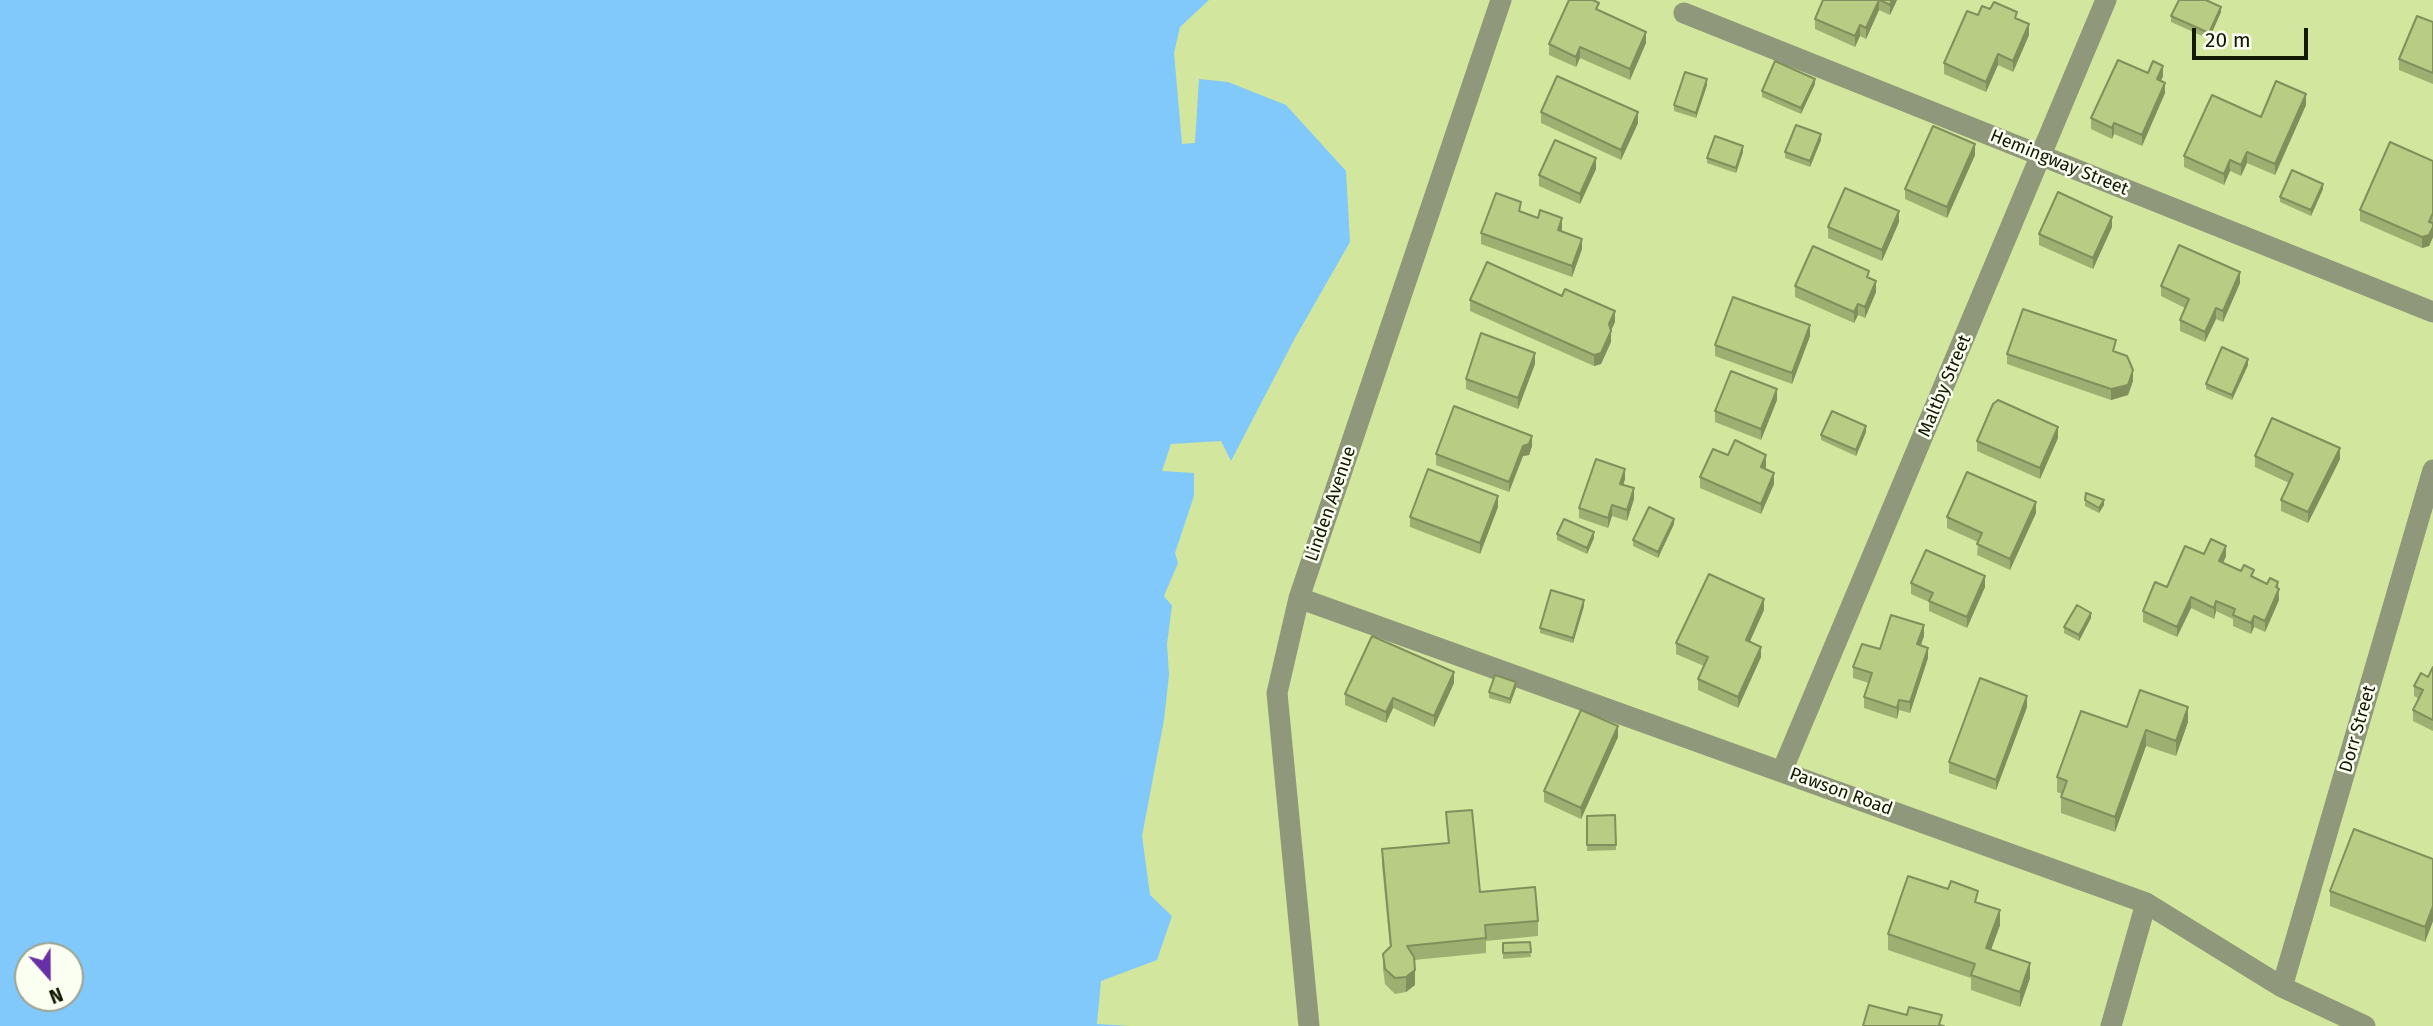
<!DOCTYPE html>
<style>
body{margin:0}
#map{position:relative;width:2433px;height:1026px;overflow:hidden;background:#d2e69d;font-family:"Fira Sans",sans-serif}
canvas{display:block}
.north{position:absolute;left:14px;top:942px;width:70px;height:70px;box-sizing:border-box;background:#fbfff1;border:2px solid #9ea391;border-radius:50%;rotate:159deg;font-size:19px;font-weight:700;line-height:28px;text-align:center;color:#131900}
.north::after{content:'';display:block;margin:auto;width:24px;height:32px;background:#6830a7;clip-path:polygon(50% 0,100% 100%,50% 72%,0 100%)}
.scale{position:absolute;left:2192px;top:28px;width:116px;height:32px;box-sizing:border-box;border:4px solid #131900;border-top:0;padding-left:9px;font-size:21px;line-height:24px;white-space:nowrap;color:#131900;-webkit-text-stroke:5px #fbfff1;paint-order:stroke}
</style>
<div id="map">
<canvas width="2433" height="1026"></canvas>
<div class="north">N</div>
<div class="scale">20 m</div>
</div>
<script>
const g = document.querySelector('canvas').getContext('2d');
g.lineJoin = 'round';
function paint(path, color) {
  g.fillStyle = color;
  g.fill(path, 'evenodd');
}
function shape(rows) {
  const path = new Path2D();
  for (const r of rows) {
    path.moveTo(r[0], r[1]);
    for (let i = 2; i < r.length; i += 2) path.lineTo(r[i], r[i + 1]);
  }
  return path;
}
function stroke(path, color, width, dash) {
  g.strokeStyle = color;
  g.lineWidth = width;
  g.lineCap = dash ? 'butt' : 'round';
  g.setLineDash(dash || []);
  g.stroke(path);
}
function drawText(font, color, halo, rows, align = 'center') {
  g.font = font + ' "Fira Sans",sans-serif';
  g.lineWidth = 5;
  g.setLineDash([]);
  g.textBaseline = 'middle';
  g.strokeStyle = halo;
  g.fillStyle = color;
  for (const [text, x, y, turn = 0] of rows) {
    g.save();
    g.translate(x, y);
    g.rotate((+turn || 0) * Math.PI / 180);
    g.textAlign = isNaN(turn) ? turn : align;
    if (halo) g.strokeText(text, 0, 0);
    g.fillText(text, 0, 0);
    g.restore();
  }
}
paint(shape([
 [0,0,1209,0,1180,27,1174,53,1182,144,1195,143,1199,79,1228,82,1286,105,1346,171,1350,242,1295,338,1231,461,1221,441,1171,444,1162,471,1194,473,1194,496,1175,553,1178,563,1164,596,1172,606,1167,644,1169,675,1164,720,1142,836,1150,895,1172,916,1157,960,1101,981,1097,1024,1130,1026,0,1026],
 [28,956,70,956,70,998,28,998]
]), '#81c8fb');
stroke(shape([
 [1684,13,2433,312],
 [1299,598,2146,903,2282,987,2365,1026],
 [1782,771,2106,0],
 [2282,987,2433,470],
 [1309,1026,1277,693,1299,598,1501,0],
 [2111,1026,2146,903]
]), '#90987b', 21);
paint(shape([
 [1823,0,1897,0,1890,15,1879,10,1866,39,1860,36,1855,47,1815,29,1815,19],
 [1990,9,2017,19,2029,35,2013,72,1998,65,1986,92,1944,74,1944,63,1978,15],
 [1599,11,1646,43,1630,80,1580,58,1576,67,1549,55,1549,44],
 [2221,12,2209,39,2171,22,2171,16],
 [2433,22,2433,84,2399,70,2399,59],
 [2148,73,2163,76,2161,81,2165,93,2142,146,2114,134,2112,139,2091,129,2091,118],
 [1815,84,1801,114,1762,97,1762,91],
 [1707,85,1696,118,1674,111,1674,105],
 [2306,105,2275,175,2247,163,2241,176,2230,171,2224,185,2184,167,2184,156,2261,117],
 [1541,112,1638,123,1621,160,1541,123],
 [1821,140,1810,167,1785,158,1785,152],
 [1743,152,1736,173,1707,163,1707,158],
 [1975,155,1947,218,1905,199,1905,189],
 [2433,161,2433,237,2429,246,2422,248,2360,221,2360,210],
 [1596,169,1580,204,1539,186,1539,175],
 [2323,189,2311,216,2280,202,2280,197],
 [1521,212,1562,229,1561,231,1582,249,1572,277,1481,244,1481,233],
 [1899,222,1882,261,1828,238,1828,227],
 [2112,227,2093,269,2039,245,2039,234],
 [1869,278,1876,292,1865,318,1858,315,1854,323,1795,297,1795,286],
 [2240,283,2223,322,2216,319,2205,342,2180,331,2180,320,2185,308,2161,296,2161,286],
 [1470,300,1615,322,1611,330,1611,342,1601,364,1594,366,1470,311],
 [1810,336,1792,384,1715,356,1715,345],
 [2116,352,2133,381,2128,395,2111,400,2007,364,2007,354],
 [1535,364,1518,409,1466,389,1466,379],
 [2248,365,2232,400,2206,389,2206,384],
 [1777,400,1761,440,1715,422,1715,411],
 [1866,432,1856,456,1821,440,1821,435],
 [2058,438,2040,479,1977,451,1977,441],
 [1532,446,1529,455,1523,456,1509,492,1436,465,1436,454],
 [1728,455,1766,466,1765,469,1774,484,1761,514,1700,488,1700,477],
 [2255,456,2340,459,2308,523,2281,511,2281,500,2289,483,2255,467],
 [1625,479,1623,485,1634,499,1627,521,1612,516,1608,528,1579,518,1579,508],
 [2085,500,2104,505,2099,513,2085,506],
 [1498,507,1480,554,1410,527,1410,517],
 [2036,513,2010,570,1977,555,1978,542,1947,528,1947,517],
 [1674,524,1658,558,1633,546,1633,540],
 [1557,534,1594,538,1587,554,1557,540],
 [2204,554,2226,556,2223,563,2278,589,2279,600,2265,632,2254,627,2251,634,2233,626,2233,619,2216,611,2214,619,2191,608,2177,637,2143,622,2143,611,2167,587],
 [1911,583,1985,587,1967,628,1929,611,1929,602,1911,594],
 [1584,606,1573,643,1540,633,1540,628],
 [1764,610,1750,641,1761,657,1738,708,1698,690,1698,679,1704,666,1676,654,1676,643],
 [2091,618,2079,641,2064,633,2064,627],
 [1924,636,1921,645,1928,658,1910,713,1899,710,1897,719,1864,708,1864,697,1869,683,1853,678,1853,667,1880,649],
 [2433,667,2433,731,2413,721,2413,710,2418,698,2414,696,2414,686,2428,677],
 [1454,683,1434,727,1393,708,1386,723,1345,705,1345,694],
 [1516,688,1510,704,1489,698,1489,692],
 [2027,707,1996,790,1949,773,1949,762],
 [2188,722,2176,756,2146,746,2115,832,2061,813,2061,797,2062,794,2057,792,2057,777,2127,727],
 [1618,737,1581,819,1544,802,1544,791],
 [1446,812,1480,892,1538,921,1538,936,1486,941,1486,953,1414,960,1415,985,1406,992,1395,994,1385,984,1383,969,1383,954,1390,947,1382,865,1382,849,1448,843],
 [1615,815,1616,850,1587,851,1587,816],
 [2433,859,2433,921,2425,942,2330,906,2330,891],
 [1978,903,2000,925,1991,950,2030,978,2020,1007,1971,990,1971,978,1888,950,1888,934],
 [1530,942,1531,957,1503,959,1503,943]
]), '#9eaf72');
paint(shape([
 [1879,0,1879,10,1866,39,1866,28],
 [1892,0,1897,0,1890,15,1890,5],
 [2221,7,2221,12,2209,39,2209,33],
 [2029,24,2029,35,2013,72,2013,61],
 [1860,25,1860,36,1855,47,1855,36],
 [1646,32,1646,43,1630,80,1630,69],
 [1580,47,1580,58,1576,67,1576,57],
 [1998,54,1998,65,1986,92,1986,82],
 [2163,66,2163,76,2157,90,2157,79],
 [1707,79,1707,85,1696,118,1696,113],
 [1815,79,1815,84,1801,114,1801,108],
 [2165,83,2165,93,2142,146,2142,135],
 [2306,94,2306,105,2275,175,2275,164],
 [1638,112,1638,123,1621,160,1621,150],
 [2114,123,2114,134,2112,139,2112,128],
 [1821,134,1821,140,1810,167,1810,161],
 [1975,144,1975,155,1947,218,1947,207],
 [1743,146,1743,152,1736,173,1736,168],
 [2247,152,2247,163,2241,176,2241,165],
 [1596,158,1596,169,1580,204,1580,194],
 [2230,160,2230,171,2224,185,2224,174],
 [2323,184,2323,189,2311,216,2311,210],
 [1899,211,1899,222,1882,261,1882,250],
 [2112,217,2112,227,2093,269,2093,258],
 [1562,218,1562,229,1558,240,1558,230],
 [2433,227,2433,237,2429,246,2422,248,2422,237],
 [1582,239,1582,249,1572,277,1572,266],
 [2240,272,2240,283,2223,322,2223,311],
 [1876,281,1876,292,1865,318,1865,307],
 [1858,304,1858,315,1854,323,1854,312],
 [2216,308,2216,319,2205,342,2205,332],
 [1615,311,1615,322,1609,335,1609,324],
 [1810,325,1810,336,1792,384,1792,373],
 [1611,331,1611,342,1601,364,1594,366,1594,355],
 [1535,353,1535,364,1518,409,1518,398],
 [2248,359,2248,365,2232,400,2232,395],
 [2133,370,2133,381,2128,395,2111,400,2111,389],
 [1777,389,1777,400,1761,440,1761,429],
 [1866,426,1866,432,1856,456,1856,450],
 [2058,427,2058,438,2040,479,2040,468],
 [1532,436,1532,446,1529,455,1523,456,1509,492,1509,482,1523,446],
 [2340,448,2340,459,2308,523,2308,512],
 [1766,455,1766,466,1761,478,1761,467],
 [1625,469,1625,479,1620,494,1620,484],
 [1774,473,1774,484,1761,514,1761,504],
 [1634,488,1634,499,1627,521,1627,510],
 [1498,496,1498,507,1480,554,1480,543],
 [2104,500,2104,505,2099,513,2099,508],
 [2036,502,2036,513,2010,570,2010,559],
 [1612,505,1612,516,1608,528,1608,518],
 [1674,519,1674,524,1658,558,1658,552],
 [1594,532,1594,538,1587,554,1587,548],
 [2226,546,2226,556,2219,572,2219,561],
 [1985,576,1985,587,1967,628,1967,617],
 [2278,582,2279,600,2265,632,2265,621],
 [2191,597,2191,608,2177,637,2177,627],
 [1764,599,1764,610,1746,650,1746,640],
 [1584,600,1584,606,1573,643,1573,638],
 [2216,601,2216,611,2214,619,2214,608],
 [2091,613,2091,618,2079,641,2079,635],
 [2254,616,2254,627,2251,634,2251,623],
 [1924,625,1924,636,1917,655,1917,644],
 [1761,647,1761,657,1738,708,1738,697],
 [1928,648,1928,658,1910,713,1910,702],
 [1454,672,1454,683,1434,727,1434,716],
 [1516,682,1516,688,1510,704,1510,699],
 [2027,696,2027,707,1996,790,1996,780],
 [1393,698,1393,708,1386,723,1386,712],
 [1899,700,1899,710,1897,719,1897,708],
 [2188,707,2188,722,2176,756,2176,741],
 [1618,726,1618,737,1581,819,1581,808],
 [2146,730,2146,746,2115,832,2115,817],
 [2433,906,2433,921,2425,942,2425,927],
 [2000,910,2000,925,1986,963,1986,948],
 [2030,963,2030,978,2020,1007,2020,992],
 [1415,970,1415,985,1406,992,1406,977]
]), '#818f5c');
const building = shape([
 [1569,0,1593,0,1599,3,1596,9,1646,32,1630,69,1580,47,1576,57,1549,44,1569,0],
 [1823,0,1879,0,1866,28,1860,25,1855,36,1815,19,1823,0],
 [1880,0,1892,0,1890,5,1880,0],
 [2179,0,2206,0,2221,7,2209,33,2171,16,2179,0],
 [1994,2,2017,12,2015,18,2029,24,2013,61,1998,54,1986,82,1944,63,1967,11,1978,15,1982,6,1990,9,1994,2],
 [2417,16,2433,22,2433,73,2399,59,2417,16],
 [2118,60,2148,73,2153,61,2163,66,2157,79,2165,83,2142,135,2114,123,2112,128,2091,118,2118,60],
 [1775,61,1815,79,1801,108,1762,91,1775,61],
 [1685,72,1707,79,1696,113,1674,105,1685,72],
 [1557,76,1638,112,1621,150,1541,112,1557,76],
 [2276,81,2306,94,2275,164,2247,152,2241,165,2230,160,2224,174,2184,156,2212,95,2261,117,2276,81],
 [1796,125,1821,134,1810,161,1785,152,1796,125],
 [1933,126,1975,144,1947,207,1905,189,1933,126],
 [1715,136,1743,146,1736,168,1707,158,1715,136],
 [1555,140,1596,158,1580,194,1539,175,1555,140],
 [2390,142,2433,161,2433,213,2429,222,2433,223,2433,227,2429,235,2422,237,2360,210,2390,142],
 [2292,170,2323,184,2311,210,2280,197,2292,170],
 [1845,188,1899,211,1882,250,1828,227,1845,188],
 [2058,192,2112,217,2093,258,2039,234,2058,192],
 [1496,193,1521,202,1519,211,1538,218,1540,210,1562,218,1558,230,1582,239,1572,266,1481,233,1496,193],
 [2179,245,2240,272,2223,311,2216,308,2205,332,2180,320,2189,299,2161,286,2179,245],
 [1813,246,1869,271,1867,277,1876,281,1865,307,1858,304,1854,312,1795,286,1813,246],
 [1487,262,1562,296,1565,289,1615,311,1609,324,1611,331,1601,353,1594,355,1470,300,1487,262],
 [1733,297,1810,325,1792,373,1715,345,1733,297],
 [2023,309,2116,340,2113,351,2127,356,2133,370,2128,385,2111,389,2007,354,2023,309],
 [1481,333,1535,353,1518,398,1466,379,1481,333],
 [2222,347,2248,359,2232,395,2206,384,2222,347],
 [1731,371,1777,389,1761,429,1715,411,1731,371],
 [1998,400,2058,427,2040,468,1977,441,1993,404,1998,400],
 [1454,406,1532,436,1529,444,1523,446,1509,482,1436,454,1454,406],
 [1832,411,1866,426,1856,450,1821,435,1832,411],
 [2272,418,2340,448,2308,512,2281,500,2293,474,2255,456,2272,418],
 [1735,440,1766,455,1761,467,1774,473,1761,504,1700,477,1713,449,1728,455,1735,440],
 [1596,459,1625,469,1620,484,1634,488,1627,510,1612,505,1608,518,1579,508,1596,459],
 [1428,469,1498,496,1480,543,1410,517,1428,469],
 [1967,472,2036,502,2010,559,1977,544,1982,533,1947,517,1967,472],
 [2086,493,2104,500,2099,508,2085,500,2086,493],
 [1649,507,1674,519,1658,552,1633,540,1649,507],
 [1564,519,1594,532,1587,548,1557,534,1564,519],
 [2211,539,2226,546,2219,561,2241,571,2244,565,2254,570,2251,576,2267,584,2270,578,2278,582,2276,587,2279,589,2265,621,2254,616,2251,623,2233,615,2235,609,2216,601,2214,608,2191,597,2177,627,2143,611,2155,582,2167,587,2185,546,2204,554,2211,539],
 [1926,550,1985,576,1967,617,1929,601,1933,593,1911,583,1926,550],
 [1709,574,1764,599,1746,640,1761,647,1738,697,1698,679,1708,657,1676,643,1709,574],
 [1551,590,1584,600,1573,638,1540,628,1551,590],
 [2077,605,2091,613,2079,635,2064,627,2077,605],
 [1891,615,1924,625,1917,644,1928,648,1910,702,1899,700,1897,708,1864,697,1872,673,1853,667,1862,644,1880,649,1891,615],
 [1372,636,1454,672,1434,716,1393,698,1386,712,1345,694,1372,636],
 [2433,667,2433,720,2413,710,2423,690,2414,686,2421,673,2428,677,2433,667],
 [1495,675,1516,682,1510,699,1489,692,1495,675],
 [1980,678,2027,696,1996,780,1949,762,1980,678],
 [2140,690,2188,707,2176,741,2146,730,2115,817,2061,797,2067,781,2057,777,2081,711,2127,727,2140,690],
 [1581,710,1618,726,1581,808,1544,791,1581,710],
 [1472,810,1480,892,1535,887,1538,921,1485,925,1486,938,1407,946,1414,957,1415,970,1406,977,1395,978,1385,969,1383,954,1391,946,1382,849,1449,843,1446,812,1472,810],
 [1615,815,1616,845,1587,845,1587,816,1615,815],
 [2354,829,2433,859,2433,906,2425,927,2330,891,2354,829],
 [1908,876,1948,889,1951,881,1978,891,1975,902,2000,910,1986,948,2030,963,2020,992,1971,975,1975,964,1888,934,1908,876],
 [1530,942,1531,952,1503,953,1503,943,1530,942],
 [1869,1005,1907,1015,1909,1007,1942,1015,1939,1025,1944,1026,1863,1026,1869,1005]
]);
paint(building, '#b8cc84');
stroke(building, '#818f5c', 2);
drawText('18px', '#131900', '#fbfff1', [
 ["Hemingway Street",2059,163,22],
 ["Maltby Street",1945,386,-67],
 ["Linden Avenue",1331,504,-71],
 ["Dorr Street",2358,729,-74],
 ["Pawson Road",1841,792,20]
]);
</script>
